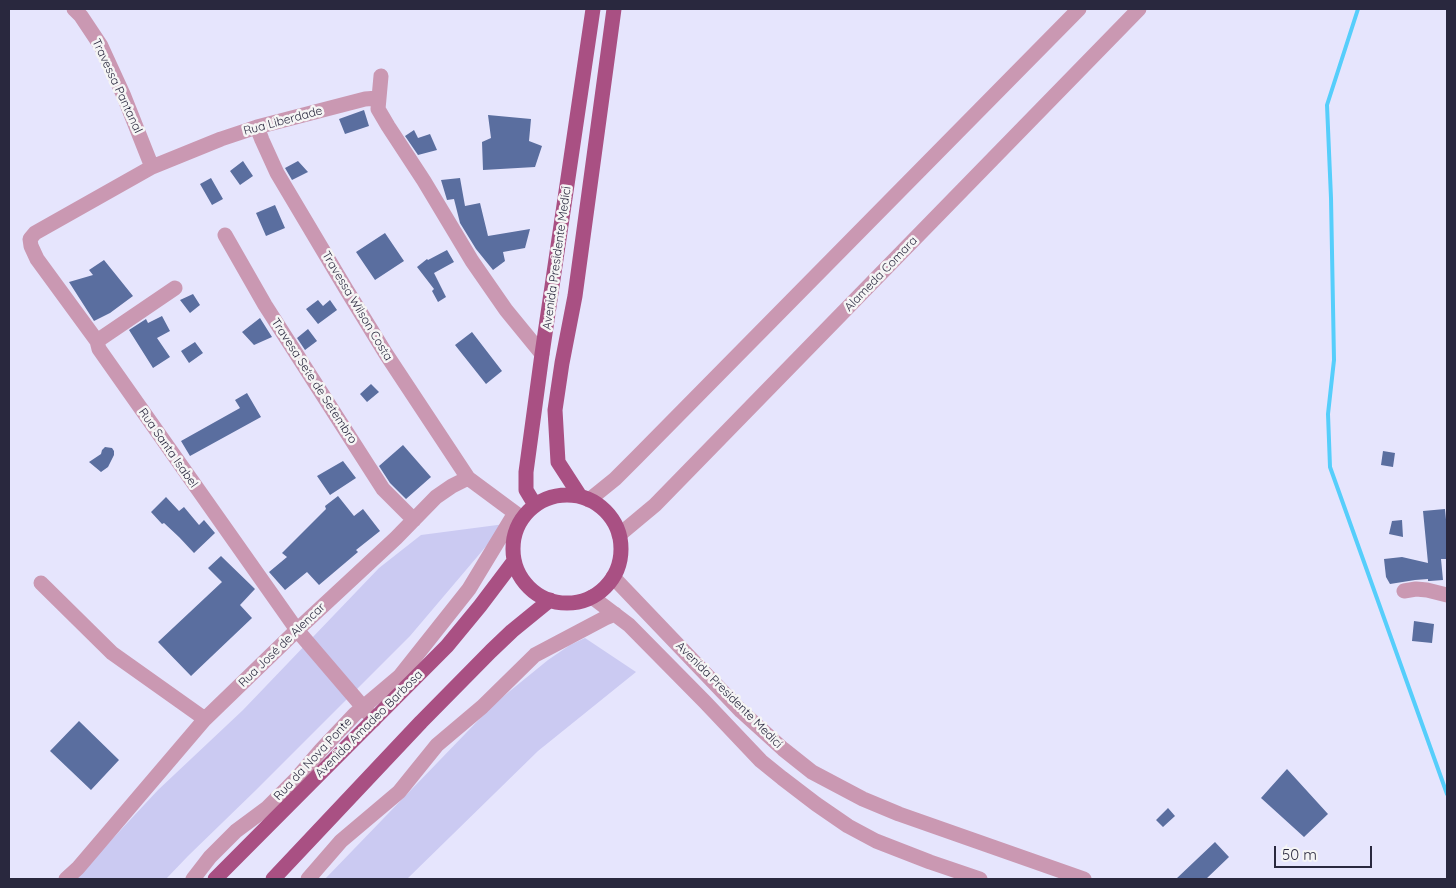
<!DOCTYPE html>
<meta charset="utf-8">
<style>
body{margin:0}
#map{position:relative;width:1456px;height:888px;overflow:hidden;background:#e6e5fd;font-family:Quicksand,sans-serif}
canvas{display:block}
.frame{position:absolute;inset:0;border:10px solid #29283e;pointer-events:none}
.scale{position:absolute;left:1274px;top:846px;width:98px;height:22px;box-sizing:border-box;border:2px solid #29283e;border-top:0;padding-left:6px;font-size:15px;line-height:18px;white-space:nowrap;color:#29283e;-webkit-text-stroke:4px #f5f5f5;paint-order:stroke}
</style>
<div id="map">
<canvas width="1456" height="888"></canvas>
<div class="frame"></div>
<div class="scale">50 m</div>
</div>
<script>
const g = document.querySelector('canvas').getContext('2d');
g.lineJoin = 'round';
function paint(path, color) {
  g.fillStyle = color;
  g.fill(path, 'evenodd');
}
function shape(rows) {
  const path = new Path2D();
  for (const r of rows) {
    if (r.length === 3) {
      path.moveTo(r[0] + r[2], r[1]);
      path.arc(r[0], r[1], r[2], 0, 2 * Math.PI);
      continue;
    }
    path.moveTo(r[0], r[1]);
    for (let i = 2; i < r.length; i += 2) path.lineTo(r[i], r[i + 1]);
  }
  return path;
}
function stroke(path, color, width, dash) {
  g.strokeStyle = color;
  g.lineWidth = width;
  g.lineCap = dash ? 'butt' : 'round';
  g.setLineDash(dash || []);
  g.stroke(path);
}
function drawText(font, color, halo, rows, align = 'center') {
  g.font = font + ' Quicksand,sans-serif';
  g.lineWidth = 5;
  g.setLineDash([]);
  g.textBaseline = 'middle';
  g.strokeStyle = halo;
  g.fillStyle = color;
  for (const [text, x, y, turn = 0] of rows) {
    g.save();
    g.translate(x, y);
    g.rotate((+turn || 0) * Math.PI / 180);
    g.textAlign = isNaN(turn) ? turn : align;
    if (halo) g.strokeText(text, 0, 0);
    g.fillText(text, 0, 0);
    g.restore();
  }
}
paint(shape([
 [505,524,410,636,256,790,188,856,166,879,75,879,158,790,243,710,379,568,421,535],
 [585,638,636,672,538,751,407,879,325,879,494,704,548,660,570,645]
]), '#cbcaf2');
stroke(shape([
 [1358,9,1327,105,1331,198,1334,360,1328,414,1330,467,1447,794]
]), '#56cefb', 4);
paint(shape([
 [364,110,369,126,345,134,339,119],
 [488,115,531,119,529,141,542,146,535,167,483,170,482,142,491,138],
 [414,130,418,138,430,134,437,150,418,155,405,136],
 [243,161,253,176,240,185,230,171],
 [298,161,308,172,292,180,285,168],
 [211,178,223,199,212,205,200,184],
 [460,178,465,206,480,203,488,236,530,229,525,248,503,252,505,261,493,270,476,249,460,223,454,199,447,200,441,180],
 [275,205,285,228,266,236,256,213],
 [385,233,404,261,375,280,356,252],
 [447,250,454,262,434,273,446,297,438,302,432,291,434,289,417,267,427,259,428,260],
 [104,260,133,296,110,313,94,321,69,282,93,275,89,270],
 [193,294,200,305,190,313,180,300],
 [318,300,323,306,330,300,337,310,318,324,306,309],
 [162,316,170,331,157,338,170,357,153,368,129,330,146,319,148,323],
 [260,318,272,337,254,345,242,332],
 [308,329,317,341,305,350,297,338],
 [472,332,502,371,486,384,455,345],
 [195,342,203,353,189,363,181,351],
 [371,384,379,392,367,402,360,394],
 [247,393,261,417,190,456,181,441,240,408,235,400],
 [403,445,431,477,406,499,390,483,379,466],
 [105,447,112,448,114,451,114,455,108,467,101,472,89,462,101,454,102,450],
 [1383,451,1395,453,1393,467,1381,465],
 [343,461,356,478,330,495,317,476],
 [338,496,354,516,363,509,380,531,356,550,358,552,319,585,307,572,285,590,269,572,287,557,282,553,326,509,325,506],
 [166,497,179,511,184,507,199,525,204,520,215,533,194,553,179,537,164,523,162,524,151,512],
 [1445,509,1447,530,1447,559,1441,559,1443,580,1430,581,1428,581,1428,579,1415,580,1390,584,1386,577,1384,559,1402,557,1428,563,1423,511],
 [1402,520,1403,537,1389,534,1392,521],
 [221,556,255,589,240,605,252,618,191,676,158,642,222,582,208,568],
 [1414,621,1434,624,1432,643,1412,641],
 [79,721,119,760,91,790,50,751],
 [1287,769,1328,814,1304,837,1261,798],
 [1168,808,1175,816,1163,827,1156,820],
 [1215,842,1229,857,1206,879,1176,879]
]), '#5a6e9f');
stroke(shape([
 [74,9,81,16,101,46,123,94,152,167],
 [381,76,378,109,388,126,424,181,472,261,506,310,542,354],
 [257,127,262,140,277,173,346,289,386,354,468,478],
 [225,235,265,305,383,489,414,520],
 [97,341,175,288],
 [589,500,615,479,637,457,1079,9],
 [619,535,655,505,1139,9],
 [613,577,741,711,783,749,812,772,863,799,899,814,1084,879],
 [41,583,112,653,205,719],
 [1404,591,1416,589,1427,590,1447,595],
 [592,597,629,625,705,702,761,761,782,778,816,804,848,826,876,841,930,862,980,879],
 [374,720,297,630,99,349,97,341,37,259,31,246,30,239,35,233,152,167,221,139,257,127,365,99,378,98],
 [66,879,78,868,205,719,297,630,396,538,436,497,452,486,468,478,522,518],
 [193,879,210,857,236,831,267,808,297,778,321,750,355,714,400,676,469,589,515,513],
 [308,879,341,841,399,792,437,745,482,707,535,655,605,618,615,614]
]), '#ca98b2', 15);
stroke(shape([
 [567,549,54],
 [580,496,558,462,555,410,562,363,575,296,614,9],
 [535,505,526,490,526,472,542,354,593,9],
 [215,879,447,646,480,606,514,561],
 [273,879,421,722,491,651,512,631,550,600]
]), '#a95083', 15);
drawText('12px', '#29283e', '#f5f5f5', [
 ["Travessa Pantanal",117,86,65],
 ["Rua Liberdade",283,121,-15],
 ["Avenida Presidente Medici",557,258,-82],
 ["Alameda Comara",881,274,-46],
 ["Travessa Wilson Costa",357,306,59],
 ["Travesa Sete de Setembro",314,381,57],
 ["Rua Santa Isabel",168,448,55],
 ["Rua José de Alencar",282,645,-44],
 ["Avenida Presidente Medici",729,695,45],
 ["Avenida Amadeo Barbosa",369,724,-45],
 ["Rua da Nova Ponte",313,759,-47]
]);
</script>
